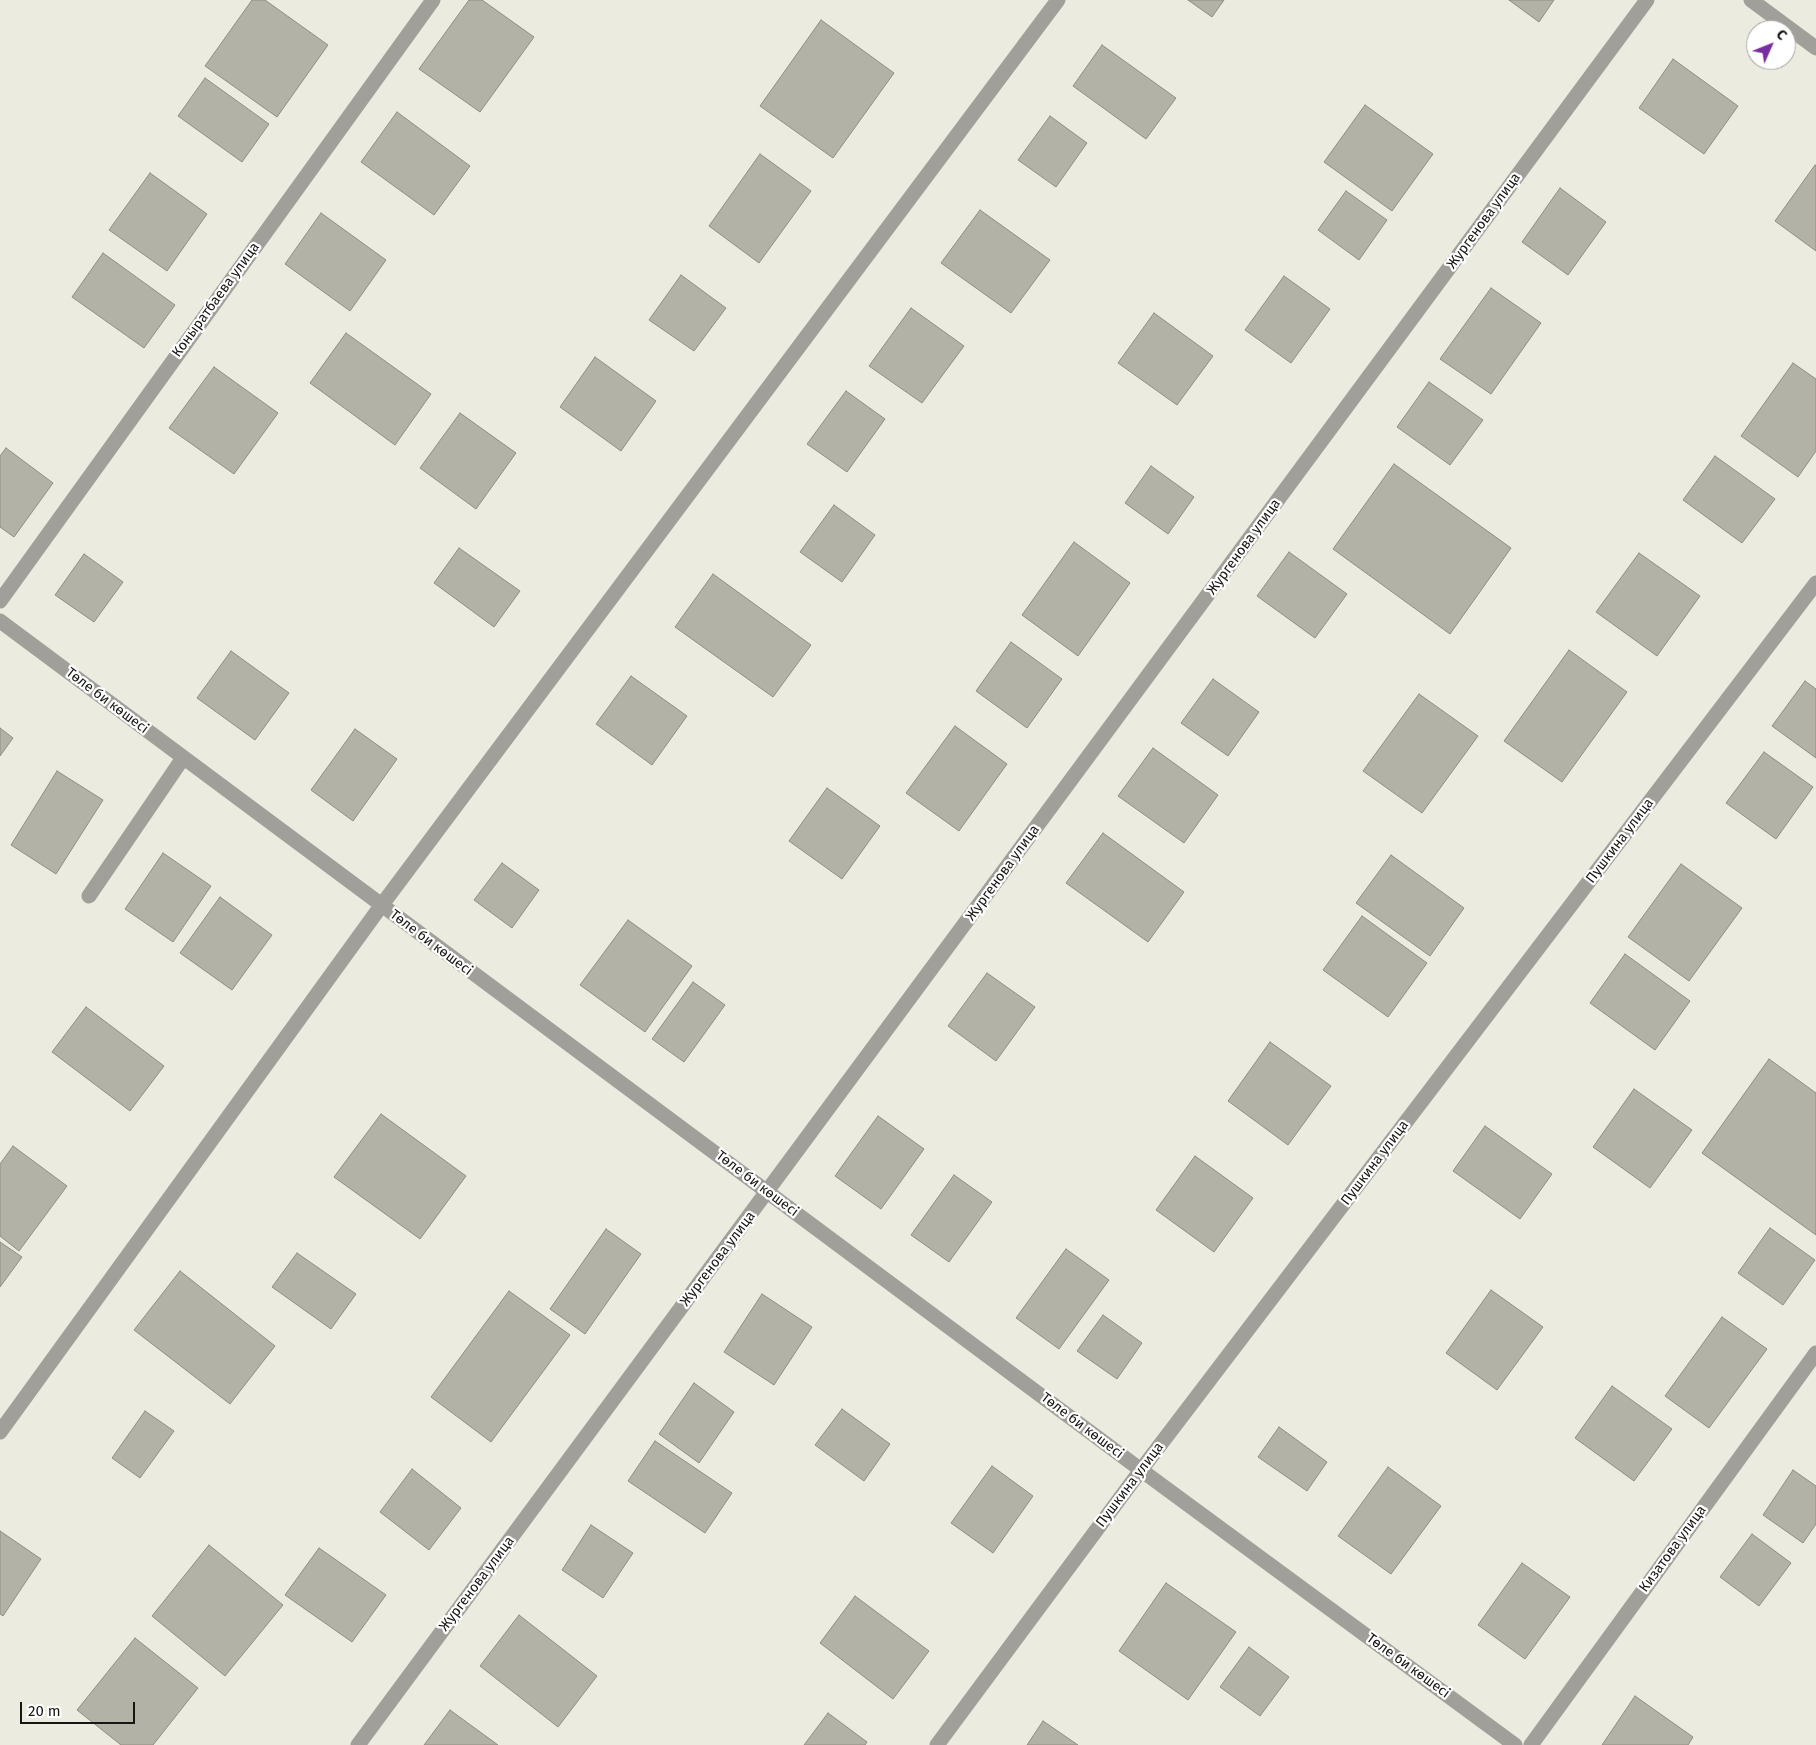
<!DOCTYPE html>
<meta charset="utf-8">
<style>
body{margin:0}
#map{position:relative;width:1816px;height:1745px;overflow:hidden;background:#ecebdf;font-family:"Fira Sans",sans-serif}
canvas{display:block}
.north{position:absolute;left:1746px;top:20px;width:50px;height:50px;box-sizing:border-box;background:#fff;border:1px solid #a2a2a0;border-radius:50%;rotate:46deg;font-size:14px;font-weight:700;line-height:20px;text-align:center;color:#171612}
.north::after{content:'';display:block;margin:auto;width:18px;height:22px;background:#782ea0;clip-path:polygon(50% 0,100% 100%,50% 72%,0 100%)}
.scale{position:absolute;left:20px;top:1702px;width:115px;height:22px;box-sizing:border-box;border:2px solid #171612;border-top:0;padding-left:6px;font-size:15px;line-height:18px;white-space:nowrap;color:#171612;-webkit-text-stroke:4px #fff;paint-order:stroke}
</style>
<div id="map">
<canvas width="1816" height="1745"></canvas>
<div class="north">С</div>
<div class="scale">20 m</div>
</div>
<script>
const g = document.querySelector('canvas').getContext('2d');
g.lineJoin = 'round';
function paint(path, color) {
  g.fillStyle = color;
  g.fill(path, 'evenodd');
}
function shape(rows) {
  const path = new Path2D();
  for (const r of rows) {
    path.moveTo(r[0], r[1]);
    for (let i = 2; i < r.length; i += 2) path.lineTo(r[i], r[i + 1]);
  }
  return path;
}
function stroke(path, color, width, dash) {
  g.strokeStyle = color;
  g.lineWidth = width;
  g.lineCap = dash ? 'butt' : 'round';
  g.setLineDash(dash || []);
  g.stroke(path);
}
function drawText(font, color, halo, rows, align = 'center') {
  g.font = font + ' "Fira Sans",sans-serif';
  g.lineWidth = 4.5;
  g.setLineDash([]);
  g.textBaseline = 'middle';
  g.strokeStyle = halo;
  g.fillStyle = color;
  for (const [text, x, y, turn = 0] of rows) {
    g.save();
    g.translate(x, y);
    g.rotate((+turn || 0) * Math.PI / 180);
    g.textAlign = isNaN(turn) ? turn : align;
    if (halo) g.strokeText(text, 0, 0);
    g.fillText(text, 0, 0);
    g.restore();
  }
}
const building = shape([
 [252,0,265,0,328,45,277,117,205,66,252,0],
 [469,0,482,0,534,37,480,112,419,69,469,0],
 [1188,0,1224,0,1212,17,1188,0],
 [1509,0,1554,0,1539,22,1509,0],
 [821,20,894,73,833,158,760,106,821,20],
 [1102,45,1176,98,1146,139,1073,86,1102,45],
 [1673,59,1738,106,1704,154,1639,108,1673,59],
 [205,78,269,124,242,162,178,116,205,78],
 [1365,105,1433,154,1392,211,1324,162,1365,105],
 [397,112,470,166,434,215,361,162,397,112],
 [1050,116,1087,143,1056,187,1018,160,1050,116],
 [760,154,811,191,759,263,709,226,760,154],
 [1815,165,1816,166,1816,251,1775,221,1815,165],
 [150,173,207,214,167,271,109,230,150,173],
 [1560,188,1606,222,1568,275,1522,242,1560,188],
 [1346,191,1387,220,1359,260,1318,230,1346,191],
 [980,210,1050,260,1011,313,941,263,980,210],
 [321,213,386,260,350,311,285,264,321,213],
 [103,253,175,305,144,348,72,297,103,253],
 [681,275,726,308,694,351,649,320,681,275],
 [1284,276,1330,309,1291,363,1245,330,1284,276],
 [1491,288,1541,323,1491,394,1440,359,1491,288],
 [911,308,964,346,922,403,869,366,911,308],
 [1154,313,1213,356,1177,405,1118,363,1154,313],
 [346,333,431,394,395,445,310,383,346,333],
 [595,357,656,401,621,451,560,407,595,357],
 [1793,363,1816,379,1816,451,1798,477,1741,436,1793,363],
 [214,367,278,413,234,474,169,428,214,367],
 [1429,382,1483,420,1450,465,1397,427,1429,382],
 [846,391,885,419,847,472,807,444,846,391],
 [460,413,516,453,476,509,420,468,460,413],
 [6,448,53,483,14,537,0,527,0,456,6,448],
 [1715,456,1775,499,1742,543,1683,500,1715,456],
 [1394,464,1511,548,1450,634,1333,549,1394,464],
 [1151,466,1194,497,1168,534,1125,503,1151,466],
 [834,505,875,535,842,582,800,552,834,505],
 [1074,542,1130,583,1078,656,1022,615,1074,542],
 [459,548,520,591,494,627,434,583,459,548],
 [1289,552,1347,594,1315,638,1257,596,1289,552],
 [1639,553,1700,596,1657,656,1596,612,1639,553],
 [84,554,123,582,94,622,55,595,84,554],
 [713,574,811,645,773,697,675,627,713,574],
 [1011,642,1062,679,1027,728,976,691,1011,642],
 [1569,650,1627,692,1562,782,1504,741,1569,650],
 [231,651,289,693,255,740,197,698,231,651],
 [631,676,687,716,652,765,596,724,631,676],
 [1213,679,1259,712,1228,756,1181,723,1213,679],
 [1805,681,1816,689,1816,758,1772,726,1805,681],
 [1419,694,1478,736,1422,813,1363,771,1419,694],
 [955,726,1007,764,959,831,906,793,955,726],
 [0,728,13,738,0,756,0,728],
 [355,729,397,759,353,821,311,790,355,729],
 [1153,748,1218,795,1184,843,1118,796,1153,748],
 [1764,752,1813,787,1776,839,1726,803,1764,752],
 [57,771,103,800,56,874,11,845,57,771],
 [827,788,880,826,842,879,789,841,827,788],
 [1103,833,1184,892,1148,942,1066,883,1103,833],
 [163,853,211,886,173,942,125,909,163,853],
 [1391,855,1464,908,1430,956,1356,903,1391,855],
 [502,863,539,890,512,928,474,900,502,863],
 [1681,864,1742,908,1689,981,1628,937,1681,864],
 [220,897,272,935,232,990,180,953,220,897],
 [1362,916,1427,963,1388,1017,1323,970,1362,916],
 [628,920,692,966,645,1032,580,985,628,920],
 [1625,954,1690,1001,1655,1050,1590,1003,1625,954],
 [987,973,1035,1007,996,1061,948,1026,987,973],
 [693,982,725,1005,684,1062,652,1039,693,982],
 [86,1007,164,1066,130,1111,52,1052,86,1007],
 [1270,1042,1331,1086,1288,1145,1228,1101,1270,1042],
 [1769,1059,1816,1093,1816,1235,1702,1153,1769,1059],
 [1634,1089,1692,1130,1650,1188,1593,1147,1634,1089],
 [381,1114,466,1176,420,1239,334,1177,381,1114],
 [878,1116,924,1149,881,1209,835,1176,878,1116],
 [1485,1126,1552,1174,1520,1219,1453,1171,1485,1126],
 [13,1146,67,1186,19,1251,0,1236,0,1164,13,1146],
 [1195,1156,1253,1198,1214,1252,1156,1210,1195,1156],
 [954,1175,992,1202,949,1262,911,1235,954,1175],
 [1770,1228,1815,1260,1783,1305,1738,1273,1770,1228],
 [606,1229,641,1254,585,1334,550,1309,606,1229],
 [0,1242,22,1257,0,1287,0,1242],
 [1066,1249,1109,1280,1059,1349,1016,1318,1066,1249],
 [297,1253,356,1294,331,1329,272,1287,297,1253],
 [180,1271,275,1346,230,1404,134,1330,180,1271],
 [1491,1290,1543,1327,1497,1390,1446,1353,1491,1290],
 [509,1291,570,1335,491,1442,431,1397,509,1291],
 [762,1294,812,1327,774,1385,724,1352,762,1294],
 [1103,1315,1142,1343,1117,1379,1077,1351,1103,1315],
 [1722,1317,1767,1349,1709,1428,1665,1396,1722,1317],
 [694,1383,734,1412,699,1463,659,1434,694,1383],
 [1612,1386,1672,1429,1634,1481,1575,1438,1612,1386],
 [842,1409,890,1444,864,1481,815,1445,842,1409],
 [145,1411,174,1431,140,1478,112,1458,145,1411],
 [1279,1427,1327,1462,1307,1491,1258,1457,1279,1427],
 [655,1441,732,1493,705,1533,628,1481,655,1441],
 [992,1466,1033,1496,993,1553,951,1523,992,1466],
 [1388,1467,1441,1506,1391,1574,1338,1536,1388,1467],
 [412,1469,461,1508,429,1550,380,1512,412,1469],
 [1793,1470,1816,1486,1816,1524,1803,1543,1763,1515,1793,1470],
 [591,1525,633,1553,603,1598,562,1570,591,1525],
 [0,1531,41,1559,3,1616,0,1614,0,1531],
 [1752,1534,1791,1563,1759,1606,1720,1577,1752,1534],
 [209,1545,283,1605,225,1676,152,1616,209,1545],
 [319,1548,386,1595,352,1642,285,1595,319,1548],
 [1522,1563,1570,1597,1525,1659,1478,1625,1522,1563],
 [1166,1583,1236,1632,1188,1700,1119,1651,1166,1583],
 [855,1596,929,1651,893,1699,820,1643,855,1596],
 [519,1615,597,1676,558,1727,480,1666,519,1615],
 [135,1638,198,1688,153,1745,121,1745,77,1710,135,1638],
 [1249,1647,1289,1677,1260,1716,1220,1687,1249,1647],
 [1635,1696,1693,1737,1688,1745,1602,1745,1635,1696],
 [450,1710,498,1745,424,1745,450,1710],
 [828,1713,867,1742,865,1745,804,1745,828,1713],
 [1043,1721,1078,1745,1027,1745,1043,1721]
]);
paint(building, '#b3b2a6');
stroke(building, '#908e83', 1);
stroke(shape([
 [1751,0,1816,48],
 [0,601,433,0],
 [0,621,1141,1470,1515,1745],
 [89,896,183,758],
 [0,1432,381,906,1058,0],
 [358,1745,1647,0],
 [937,1745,1141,1470,1816,583],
 [1531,1745,1816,1353]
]), '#a09f9a', 15);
drawText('14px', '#171612', '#fff', [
 ["Жургенова улица",1484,221,-54],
 ["Коныратбаева улица",216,300,-54],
 ["Жургенова улица",1244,547,-54],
 ["Төле би көшесі",107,701,37],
 ["Пушкина улица",1620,841,-53],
 ["Жургенова улица",1003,873,-54],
 ["Төле би көшесі",431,943,37],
 ["Пушкина улица",1375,1163,-53],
 ["Төле би көшесі",757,1184,37],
 ["Жургенова улица",718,1259,-53],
 ["Төле би көшесі",1082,1426,37],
 ["Пушкина улица",1130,1485,-53],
 ["Кизатова улица",1673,1549,-54],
 ["Жургенова улица",477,1584,-53],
 ["Төле би көшесі",1408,1666,36]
]);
</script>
